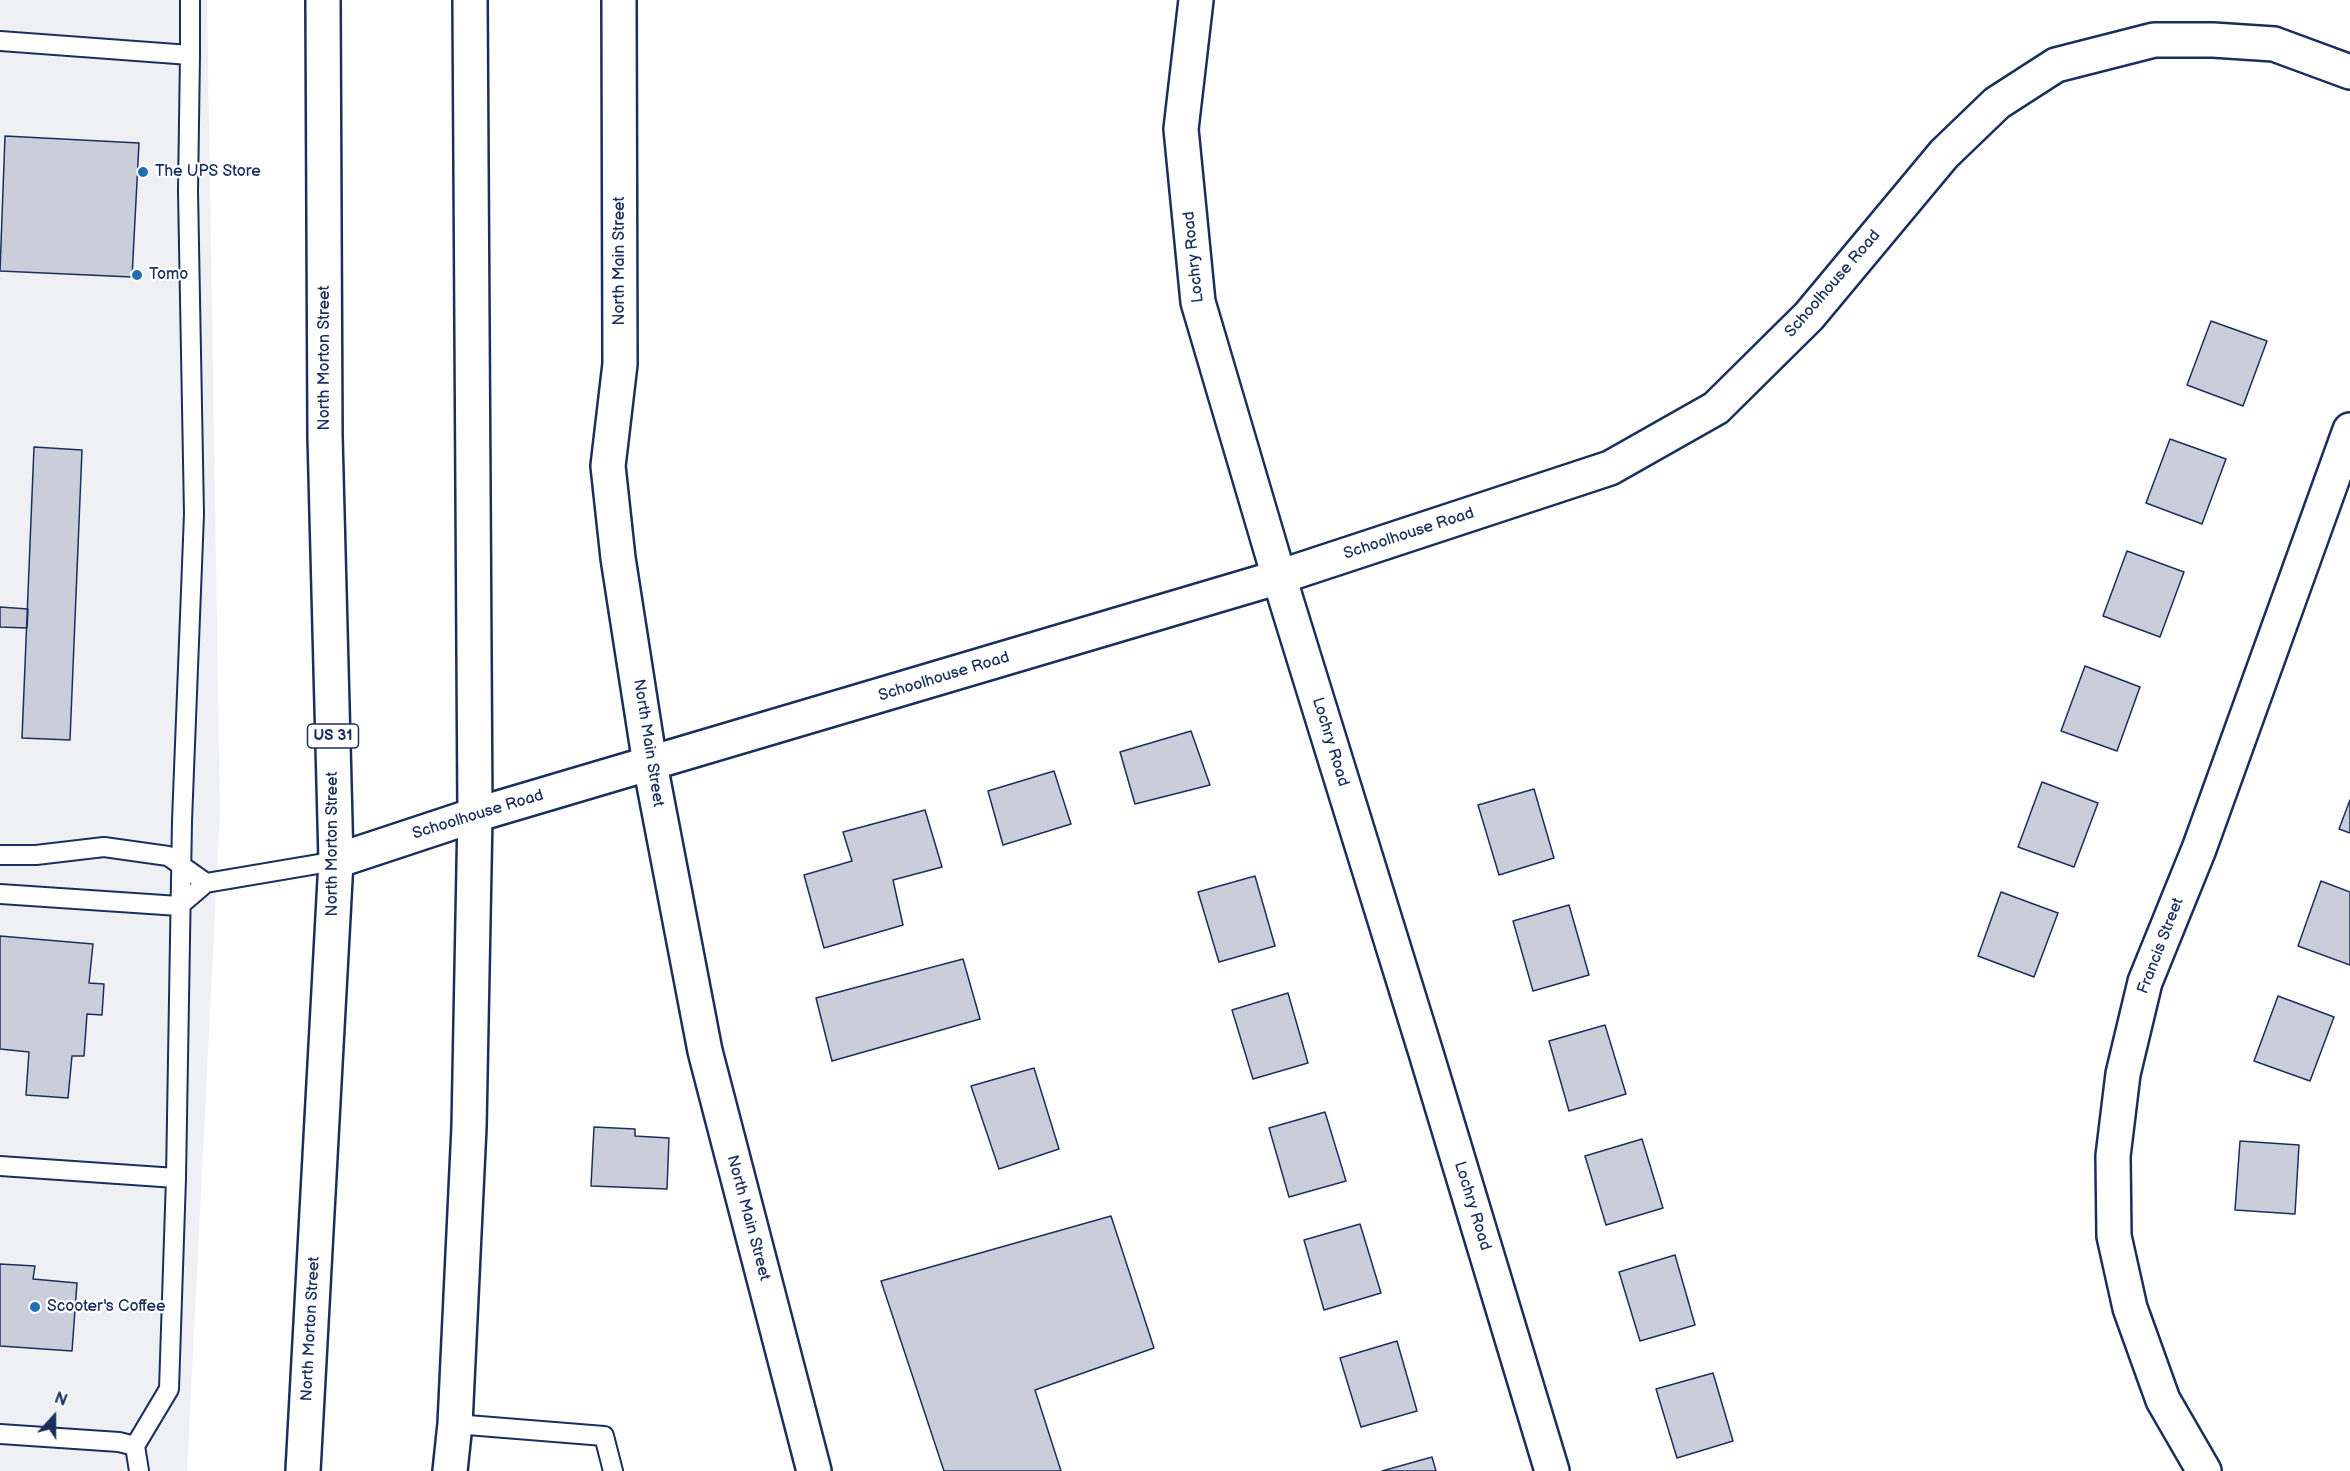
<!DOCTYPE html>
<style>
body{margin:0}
#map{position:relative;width:2350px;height:1471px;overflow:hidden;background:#fff;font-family:"Balsamiq Sans",sans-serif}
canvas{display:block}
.north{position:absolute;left:24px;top:1387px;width:60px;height:60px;-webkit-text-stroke:4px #fff;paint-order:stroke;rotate:21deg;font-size:16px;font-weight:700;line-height:24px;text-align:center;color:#1b2f5e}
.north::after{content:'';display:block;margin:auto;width:21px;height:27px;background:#1b2f5e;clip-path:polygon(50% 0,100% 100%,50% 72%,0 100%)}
</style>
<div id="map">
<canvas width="2350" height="1471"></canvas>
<div class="north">N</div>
</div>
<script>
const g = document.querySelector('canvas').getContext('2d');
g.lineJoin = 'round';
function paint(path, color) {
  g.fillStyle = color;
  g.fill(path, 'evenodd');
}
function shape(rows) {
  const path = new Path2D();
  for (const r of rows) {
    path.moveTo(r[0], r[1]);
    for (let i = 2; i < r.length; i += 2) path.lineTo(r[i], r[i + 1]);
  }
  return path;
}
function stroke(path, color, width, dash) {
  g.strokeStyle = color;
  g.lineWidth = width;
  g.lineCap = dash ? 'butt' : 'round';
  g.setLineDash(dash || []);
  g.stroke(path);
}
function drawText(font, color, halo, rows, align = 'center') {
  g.font = font + ' "Balsamiq Sans",sans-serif';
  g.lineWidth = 4.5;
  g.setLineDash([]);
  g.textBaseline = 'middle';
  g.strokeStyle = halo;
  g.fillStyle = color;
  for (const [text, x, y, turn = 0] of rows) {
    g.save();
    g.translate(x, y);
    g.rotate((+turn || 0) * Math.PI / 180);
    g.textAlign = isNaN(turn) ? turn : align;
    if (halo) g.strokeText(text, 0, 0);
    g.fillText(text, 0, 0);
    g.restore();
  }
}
paint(shape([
 [0,0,207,0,220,811,187,1471,0,1471]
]), '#eff0f4');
const building = shape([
 [5,136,139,143,132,277,0,271,5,136],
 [2211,321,2267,341,2243,406,2187,385,2211,321],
 [2170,439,2226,459,2202,524,2146,503,2170,439],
 [34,447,82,450,70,740,22,738,34,447],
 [2127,551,2184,572,2160,637,2103,616,2127,551],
 [0,607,28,609,27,628,0,627,0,607],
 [2085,666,2140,687,2117,751,2061,731,2085,666],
 [1191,731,1210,785,1135,804,1120,752,1191,731],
 [1054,771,1071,824,1003,845,988,791,1054,771],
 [2042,782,2098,803,2074,867,2018,847,2042,782],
 [1534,789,1554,858,1499,875,1478,805,1534,789],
 [2350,800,2350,833,2339,829,2350,800],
 [925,810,942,867,893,880,903,925,824,948,804,875,852,861,843,832,925,810],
 [1255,876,1275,946,1219,962,1198,892,1255,876],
 [2321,881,2350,892,2350,965,2298,946,2321,881],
 [2001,892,2058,913,2034,977,1978,956,2001,892],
 [1569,905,1589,975,1533,991,1513,921,1569,905],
 [0,936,93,944,89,983,104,984,102,1015,87,1014,84,1056,72,1056,68,1098,26,1095,29,1052,0,1049,0,936],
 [963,959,980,1019,832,1061,816,998,963,959],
 [1288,993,1308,1063,1253,1079,1232,1010,1288,993],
 [2278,996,2334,1017,2310,1081,2254,1061,2278,996],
 [1605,1025,1626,1094,1569,1111,1549,1041,1605,1025],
 [1034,1068,1059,1149,999,1169,971,1086,1034,1068],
 [1325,1112,1346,1181,1289,1197,1269,1128,1325,1112],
 [594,1127,635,1129,635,1136,669,1138,667,1189,591,1186,594,1127],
 [1642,1139,1663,1208,1606,1225,1585,1156,1642,1139],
 [2240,1141,2299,1145,2295,1214,2235,1210,2240,1141],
 [1111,1216,1154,1348,1035,1390,1061,1471,944,1471,881,1281,1111,1216],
 [1360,1224,1381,1293,1324,1310,1304,1240,1360,1224],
 [1675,1255,1695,1325,1640,1341,1619,1272,1675,1255],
 [0,1264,35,1266,33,1279,77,1283,72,1351,0,1346,0,1264],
 [1397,1341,1417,1411,1361,1427,1340,1358,1397,1341],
 [1713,1373,1733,1441,1677,1458,1656,1389,1713,1373],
 [1432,1457,1436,1471,1382,1471,1432,1457]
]);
paint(building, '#caceda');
stroke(building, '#1b2f5e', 1.5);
const service = shape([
 [0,41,190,55,188,191,194,514,182,821,176,1178,169,1389,135,1446],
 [190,55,190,0],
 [0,855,36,855,104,847,168,856,206,883],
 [0,894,179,906,206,883,336,861],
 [0,1166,176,1178],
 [455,1424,604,1436,613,1471],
 [0,1434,119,1442,135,1446,139,1471]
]);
const minor = shape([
 [619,0,620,364,608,466,618,558,650,764,705,1051,814,1471],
 [1196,0,1181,129,1198,302,1279,577,1426,1053,1552,1471],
 [336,861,475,815,1279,577,1610,468,1716,408,1809,316,1944,154,1997,103,2056,65,2154,40,2213,40,2274,44,2350,72],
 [2204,1471,2163,1400,2130,1308,2114,1236,2113,1156,2123,1074,2145,982,2199,849,2350,430]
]);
const primary = shape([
 [303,1471,336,861,325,436,323,0],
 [450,1471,455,1424,469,1127,475,815,470,0]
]);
stroke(service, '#1b2f5e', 22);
stroke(minor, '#1b2f5e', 38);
stroke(primary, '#1b2f5e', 38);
stroke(service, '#fff', 18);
stroke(minor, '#fff', 33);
stroke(primary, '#fff', 33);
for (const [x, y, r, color] of [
 [143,172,6,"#1f6fb2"],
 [137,275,6,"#1f6fb2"],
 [35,1307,6,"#1f6fb2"]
]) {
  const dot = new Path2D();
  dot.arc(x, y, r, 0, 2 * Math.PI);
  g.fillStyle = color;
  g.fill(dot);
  stroke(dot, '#fff', 2);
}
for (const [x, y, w] of [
 [333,736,51]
]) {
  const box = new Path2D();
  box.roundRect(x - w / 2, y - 12, w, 24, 4.5);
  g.fillStyle = '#fff';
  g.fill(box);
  stroke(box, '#1b2f5e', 1.5);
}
drawText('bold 15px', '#1b2f5e', null, [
 ["US 31",333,736]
]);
drawText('16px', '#1b2f5e', '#fff', [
 ["The UPS Store",155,172],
 ["Tomo",149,275],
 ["Scooter's Coffee",47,1307]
], 'left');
drawText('16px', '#1b2f5e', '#fff', [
 ["Lochry Road",1194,257,-96],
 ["North Main Street",620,261,-90],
 ["Schoolhouse Road",1833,284,-49],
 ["North Morton Street",325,358,-90],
 ["Schoolhouse Road",1409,534,-18],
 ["Schoolhouse Road",944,677,-17],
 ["Lochry Road",1330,742,73],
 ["North Main Street",648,743,81],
 ["Schoolhouse Road",478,815,-17],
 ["North Morton Street",333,844,-90],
 ["Francis Street",2161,946,-69],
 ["Lochry Road",1472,1206,73],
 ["North Main Street",748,1218,75],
 ["North Morton Street",311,1329,-87]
]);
</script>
